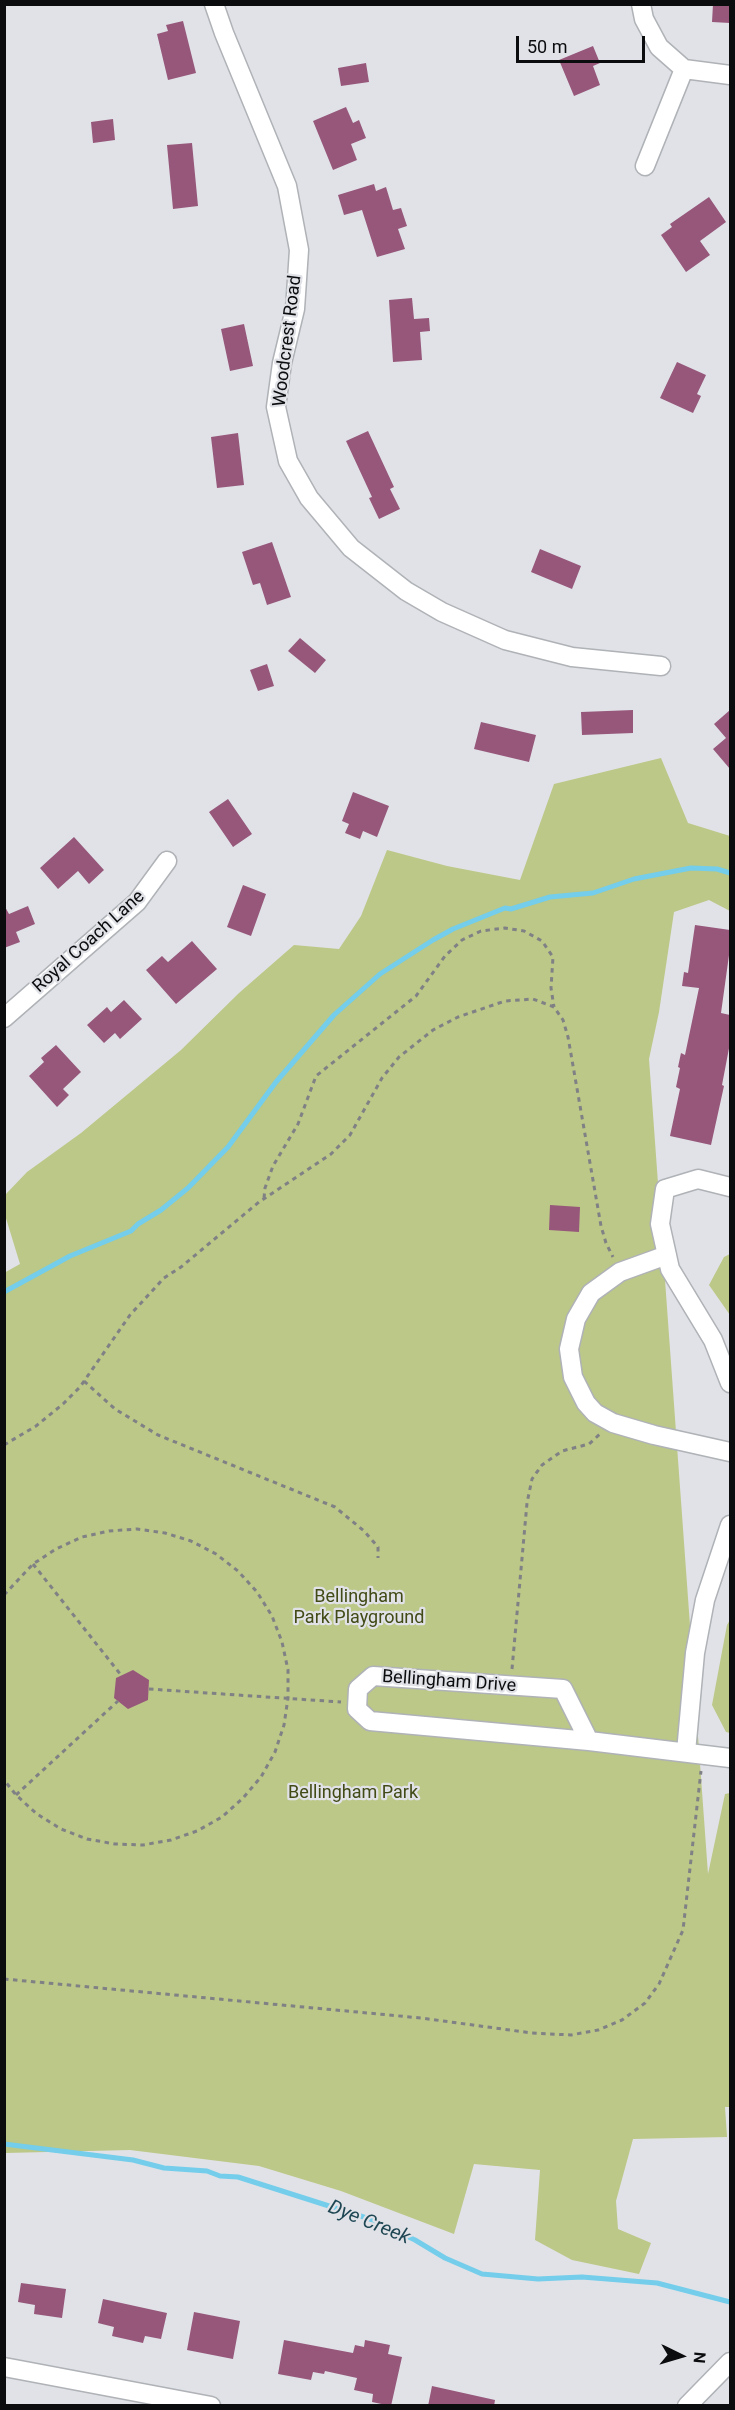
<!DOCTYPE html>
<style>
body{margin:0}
#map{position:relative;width:735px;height:2410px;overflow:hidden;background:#e0e2e7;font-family:Roboto,sans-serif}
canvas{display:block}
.frame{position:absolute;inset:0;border:6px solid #0b0c0e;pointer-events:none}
.north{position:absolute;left:651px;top:2326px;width:60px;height:60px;-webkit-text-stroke:4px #e0e2e7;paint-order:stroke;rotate:95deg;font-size:16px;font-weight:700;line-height:24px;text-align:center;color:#0b0c0e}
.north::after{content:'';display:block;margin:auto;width:21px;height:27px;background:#0b0c0e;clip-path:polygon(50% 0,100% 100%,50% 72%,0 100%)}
.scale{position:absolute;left:516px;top:36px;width:129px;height:27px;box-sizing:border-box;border:3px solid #0b0c0e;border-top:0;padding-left:8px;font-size:18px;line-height:21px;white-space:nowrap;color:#0b0c0e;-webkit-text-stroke:4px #e0e2e7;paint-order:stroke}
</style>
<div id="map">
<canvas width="735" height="2410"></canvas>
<div class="frame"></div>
<div class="north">N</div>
<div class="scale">50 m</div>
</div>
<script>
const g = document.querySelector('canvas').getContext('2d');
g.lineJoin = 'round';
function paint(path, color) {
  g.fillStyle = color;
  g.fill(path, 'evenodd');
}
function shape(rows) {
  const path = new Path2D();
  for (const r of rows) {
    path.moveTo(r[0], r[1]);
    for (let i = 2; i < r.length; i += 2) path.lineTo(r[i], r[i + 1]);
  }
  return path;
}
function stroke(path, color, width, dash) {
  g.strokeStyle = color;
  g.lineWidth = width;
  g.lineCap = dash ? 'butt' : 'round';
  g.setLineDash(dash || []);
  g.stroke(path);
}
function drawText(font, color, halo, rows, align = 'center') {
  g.font = font + ' Roboto,sans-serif';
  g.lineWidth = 4.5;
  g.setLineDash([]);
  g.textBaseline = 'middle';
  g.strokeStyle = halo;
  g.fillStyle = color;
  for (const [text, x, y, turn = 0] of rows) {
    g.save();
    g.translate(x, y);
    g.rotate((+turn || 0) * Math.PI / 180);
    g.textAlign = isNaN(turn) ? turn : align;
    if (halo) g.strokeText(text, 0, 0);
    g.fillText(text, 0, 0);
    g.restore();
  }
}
paint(shape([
 [661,758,688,823,730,836,730,911,709,900,674,912,659,1012,649,1059,708,1874,725,1794,730,1793,730,2107,725,2107,727,2137,633,2139,616,2201,618,2229,651,2243,639,2274,572,2260,535,2240,540,2170,474,2164,454,2234,341,2191,259,2166,130,2150,5,2153,4,1273,20,1264,5,1215,5,1195,27,1172,81,1133,181,1050,239,993,294,945,339,949,361,916,387,850,447,866,520,880,554,784],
 [730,1254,730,1315,709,1285,724,1257],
 [730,1620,730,1733,726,1732,712,1705,727,1625]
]), '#bbc887');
stroke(shape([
 [4,1292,70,1256,131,1231,138,1224,161,1210,188,1188,228,1147,276,1082,334,1015,380,974,433,940,453,929,505,908,511,909,550,897,593,893,634,879,691,868,717,869,730,873],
 [4,2144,133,2160,164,2168,207,2171,220,2176,238,2177,373,2220,415,2240,445,2258,482,2274,538,2279,582,2277,657,2283,730,2302]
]), '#74cdea', 5);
paint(shape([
 [713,4,730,4,730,23,712,22],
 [183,21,196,73,168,80,157,34,168,31,166,25],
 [593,46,600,63,593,66,600,85,574,96,559,60],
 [366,63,369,82,341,86,338,68],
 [346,107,353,123,359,120,366,138,351,144,357,160,333,170,313,121],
 [113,119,115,140,93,143,91,122],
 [192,143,198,206,173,209,167,145],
 [374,184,376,191,386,187,393,210,401,208,407,226,398,229,405,249,377,257,362,210,344,215,338,195],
 [709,197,726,222,700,241,710,255,686,272,661,235,672,227,670,224],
 [412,298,414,319,429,318,430,331,420,332,422,360,393,362,389,300],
 [244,324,253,366,230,371,221,329],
 [677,362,706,375,697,394,701,396,693,413,660,398],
 [368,431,394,487,390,489,400,509,379,519,369,498,372,497,346,441],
 [238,433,244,485,217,488,211,437],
 [272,542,291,597,267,605,260,583,253,585,242,552],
 [540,549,581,566,572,589,531,572],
 [300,638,326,660,315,673,288,651],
 [267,664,274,686,258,691,250,670],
 [633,710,633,733,582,735,581,712],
 [730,710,730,769,713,749,726,738,714,724],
 [481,722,536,735,529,762,474,749],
 [353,792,389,806,377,837,363,831,360,839,345,833,349,824,342,821],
 [228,799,252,834,233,847,209,812],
 [74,837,104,870,89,884,78,871,58,889,40,868],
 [243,885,266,894,251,936,227,927],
 [4,905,9,914,28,906,35,924,16,932,20,942,4,948],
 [695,925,730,930,730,948,721,1013,730,1015,730,1043,722,1085,724,1086,711,1145,670,1136,680,1089,676,1087,680,1068,678,1067,681,1053,685,1055,699,988,682,986,684,972,688,973],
 [192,941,217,969,176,1004,146,970,162,956,168,962],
 [124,1000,142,1019,120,1039,115,1033,104,1043,87,1025,107,1007,111,1012],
 [56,1045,81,1072,63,1089,69,1095,57,1107,29,1076,44,1062,41,1058],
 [550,1205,580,1207,579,1232,549,1230],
 [133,1670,149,1680,148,1700,128,1709,114,1698,116,1678],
 [21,2283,66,2289,62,2318,34,2314,35,2305,18,2302],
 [103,2299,167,2313,161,2339,145,2336,143,2343,112,2336,114,2327,98,2323],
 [194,2312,240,2321,233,2359,187,2350],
 [284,2340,353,2353,355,2345,364,2347,365,2340,390,2345,388,2354,402,2357,391,2406,372,2402,373,2394,354,2390,357,2378,325,2371,324,2374,313,2372,311,2380,278,2374],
 [432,2386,495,2400,494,2406,428,2406]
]), '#96577b');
const minor = shape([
 [214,4,224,33,287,186,299,250,295,309,282,363,276,407,288,461,309,498,351,548,406,591,442,612,505,640,572,657,661,666],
 [641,4,644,19,659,47,684,69,730,75],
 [645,166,684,69],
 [4,1018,137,902,167,861],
 [730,1187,698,1179,665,1189,660,1224,670,1269,713,1340,730,1383],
 [667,1255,620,1272,591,1293,576,1319,569,1349,573,1377,586,1403,595,1413,613,1423,654,1435,730,1452],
 [589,1741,563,1689,373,1676,358,1689,357,1709,370,1721,589,1741,730,1758],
 [686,1752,695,1653,705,1600,730,1525],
 [4,2367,211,2406],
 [687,2406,730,2362]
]);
stroke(minor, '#afb2b6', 21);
stroke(shape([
 [264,1198,265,1188,273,1166,298,1124,316,1076,416,996,445,956,462,940,481,931,505,928,524,931,542,941,553,957,551,988,554,1007],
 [84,1381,115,1409,158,1435,335,1507,364,1531,378,1547,378,1558],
 [4,1445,36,1426,63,1404,80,1387,130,1315,164,1278,181,1267,259,1202,331,1154,350,1135,382,1078,399,1057,433,1030,458,1017,505,1001,533,999,554,1007,563,1020,568,1037,601,1226,606,1243,613,1257],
 [33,1564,121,1675],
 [4,1595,33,1564,56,1549,82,1537,109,1531,137,1529,165,1533,191,1541,216,1554,238,1571,257,1592,272,1616,282,1642,288,1670,288,1698,284,1725,275,1752,261,1777,243,1798,222,1817,197,1831,171,1840,143,1845,115,1844,87,1839,61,1829,37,1814,16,1795,4,1780],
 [512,1669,527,1503,532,1479,542,1465,562,1451,589,1444,600,1434],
 [149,1689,341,1702],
 [16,1795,118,1701],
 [4,1979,421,2018,532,2033,571,2035,598,2030,622,2020,645,2003,659,1984,683,1930,701,1771]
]), '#808185', 3, [4.5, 4.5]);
stroke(minor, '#fff', 18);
drawText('18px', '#0b0c0e', '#e0e2e7', [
 ["Woodcrest Road",288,341,-83],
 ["Royal Coach Lane",89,942,-42],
 ["Bellingham Drive",449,1682,4]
]);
drawText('18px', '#424a16', '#e0e2e7', [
 ["Bellingham",359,1597],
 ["Park Playground",359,1618],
 ["Bellingham Park",353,1793]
]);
drawText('italic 20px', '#1e4653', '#e0e2e7', [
 ["Dye Creek",369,2223,22]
]);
</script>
